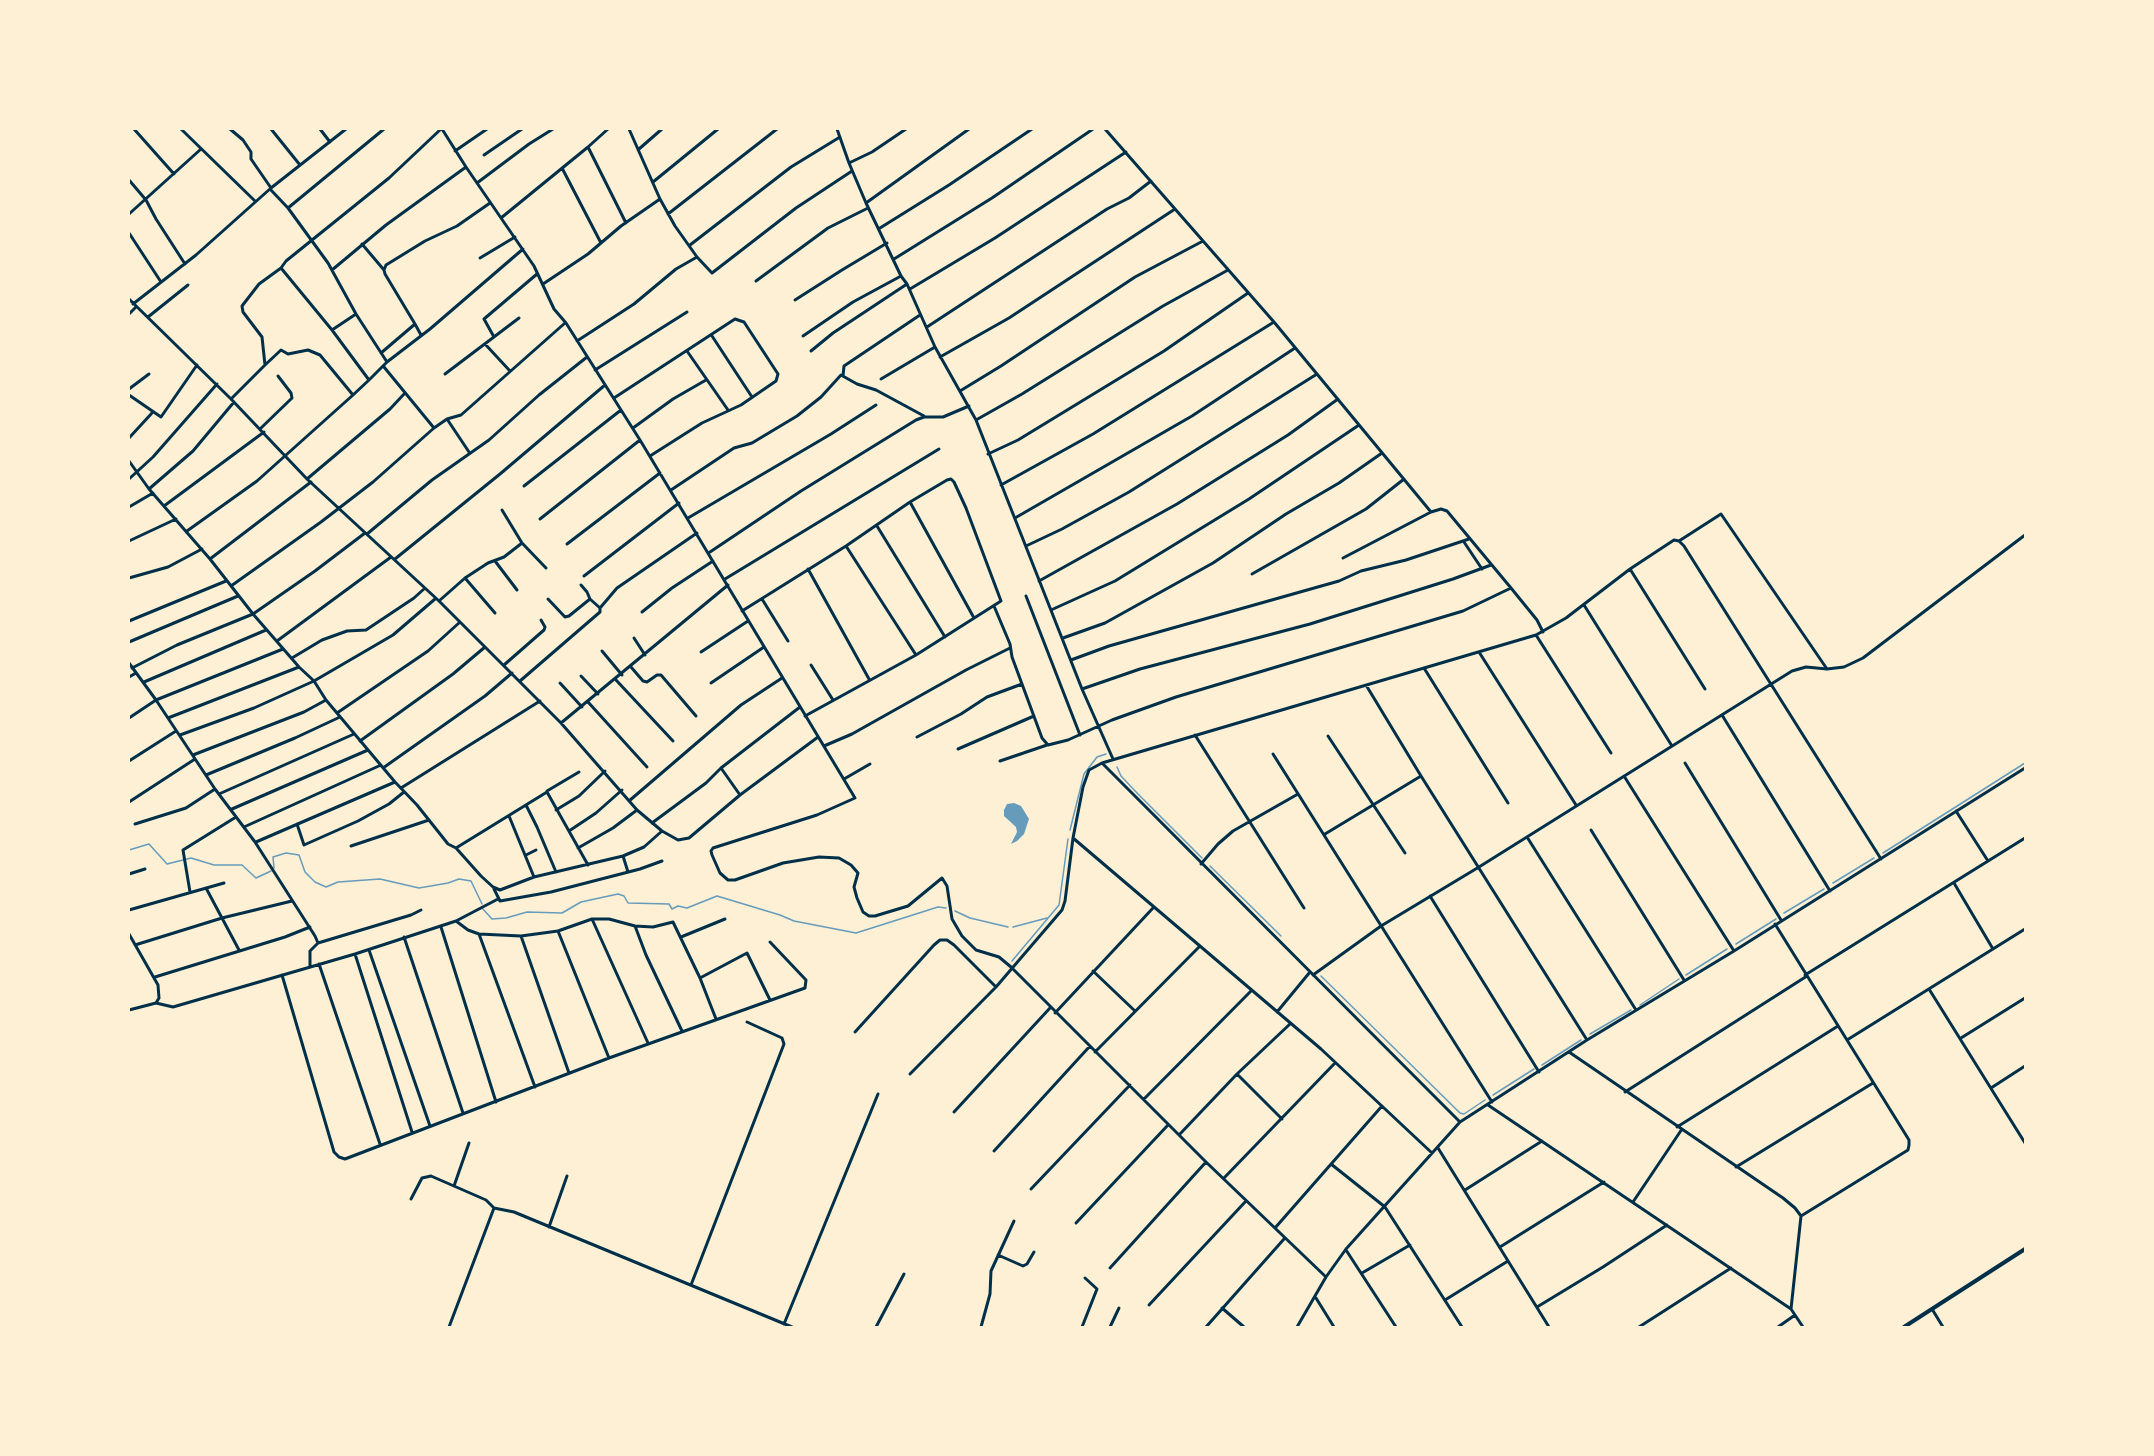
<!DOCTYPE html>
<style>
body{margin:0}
#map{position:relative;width:2154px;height:1456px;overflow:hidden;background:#fdf0d5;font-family:"Noto Sans",sans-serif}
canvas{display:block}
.frame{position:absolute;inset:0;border:130px solid #fdf0d5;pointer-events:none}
</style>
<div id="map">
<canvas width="2154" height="1456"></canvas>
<div class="frame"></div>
</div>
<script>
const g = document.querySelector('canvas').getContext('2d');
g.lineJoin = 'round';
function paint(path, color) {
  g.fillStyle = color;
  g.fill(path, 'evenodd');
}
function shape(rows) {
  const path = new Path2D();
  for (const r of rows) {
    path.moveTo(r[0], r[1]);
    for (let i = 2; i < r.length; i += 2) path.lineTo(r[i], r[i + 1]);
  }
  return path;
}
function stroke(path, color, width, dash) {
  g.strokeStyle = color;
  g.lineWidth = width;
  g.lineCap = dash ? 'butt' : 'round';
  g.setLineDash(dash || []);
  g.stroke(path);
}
paint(shape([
 [1014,803,1021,806,1029,819,1024,834,1017,841,1011,844,1017,832,1016,827,1004,816,1004,810,1007,804]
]), '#669bbc');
stroke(shape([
 [1117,767,1121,776,1138,794,1202,858],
 [1070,830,1084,774,1097,757,1106,754],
 [129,850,149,844,167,864,191,858,214,865,242,865,256,878,271,871],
 [1883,853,2025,763],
 [1210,866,1281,936],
 [274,868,273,857,286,853,299,855,305,872,315,882,326,887,338,882,380,879,419,888,448,883,459,879,471,881,482,904],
 [1833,883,1874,858],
 [482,908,492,919,506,918,527,912,562,913,581,902,618,894,624,896,628,903,669,904,672,909,678,906,687,908,717,896,780,915,794,921,856,933,938,907,946,908],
 [955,911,970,918,1008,927],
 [1784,913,1824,889],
 [1013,927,1047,918],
 [1736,944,1776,919],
 [1012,961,1059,905,1068,839],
 [1686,975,1727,949],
 [1321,976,1460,1113,1464,1114,1485,1100],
 [1640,1005,1679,979],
 [1590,1034,1631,1010],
 [1542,1065,1581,1040],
 [1493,1095,1534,1069]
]), '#669bbc', 1.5);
stroke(shape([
 [134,129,174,174],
 [181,129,255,201],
 [230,129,243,140,251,152,251,159,271,188],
 [271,129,300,165],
 [320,129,330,142],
 [442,129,466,167,534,266,554,309,566,323,640,440,855,798,817,815,713,848,711,851,712,855,720,873,728,880,735,880,783,863,819,857,839,858,851,865,858,873,854,887,857,898,863,912,869,916,875,916,908,906,942,878,947,886,952,919,962,936,976,950,999,957,1011,967,1206,1162,1326,1277],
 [629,129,660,199,675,226,697,257,712,273,796,208,852,171],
 [837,129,849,163,866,203,901,276,907,284,935,347,976,420,1082,689,1113,759],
 [1105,129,1274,322,1431,512],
 [588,147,626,223],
 [639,149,662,129],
 [455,151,487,129],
 [484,155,522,129],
 [849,163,872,152,906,129],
 [562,168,601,243],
 [129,180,146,200,156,219,185,264],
 [653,182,718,129],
 [477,183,529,144,553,129],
 [270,189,288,208,328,263,356,314,387,362],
 [866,203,969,129],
 [288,208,384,129],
 [129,214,201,149],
 [668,214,777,129],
 [501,218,588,147,608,129],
 [880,228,949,185,1032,129],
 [129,233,161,282],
 [362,244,384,270],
 [690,245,791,167,840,137],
 [480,258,515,237],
 [894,259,992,198,1093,129],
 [281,268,286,261,389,178,441,129],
 [332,270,386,225,466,167],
 [756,281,828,228,868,208],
 [543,284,588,254,621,226,660,199],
 [910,289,995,238,1126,152],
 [129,299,231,399,307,479,439,601,561,723,637,810,662,831,678,840,689,838,740,795,818,737],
 [795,300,842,270,887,243],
 [133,304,196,255,271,188,346,129],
 [129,314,136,307],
 [148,317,188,285],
 [415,324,421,335],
 [927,327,1107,209,1129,198,1151,181],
 [332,330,356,314],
 [712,336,752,397],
 [803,336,853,302,901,276],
 [494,337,484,319,537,274],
 [577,341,634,304,676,269,697,257],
 [485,344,510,371],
 [687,351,728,410],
 [811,351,833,333,907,284],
 [381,353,415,324,385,274,384,270,386,265,425,241,457,226,490,203],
 [940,357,1009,318,1175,209],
 [265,365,281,350,288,354,308,350,320,355,353,395,369,380],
 [595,370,687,312],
 [445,374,519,318],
 [843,376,844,366,920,315],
 [881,379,935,347],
 [129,389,149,374],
 [960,391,1001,366,1135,277,1203,241],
 [129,395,161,417,197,365],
 [614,398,735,319,744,322,778,374,776,381,741,405,702,423,650,456],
 [231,399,265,365,262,337,243,312,242,306,259,284,281,268,332,330,369,380,387,362,430,329,523,249],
 [447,419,469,452],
 [976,420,1022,394,1163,306,1228,270],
 [434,428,447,419,461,415,565,323],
 [633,428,673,399,706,380],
 [260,429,292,398,291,393,278,376],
 [129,438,152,413],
 [988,454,1018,440,1164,351,1248,293],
 [129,461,149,489,210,559,253,614,299,667,314,681,326,700,395,782,417,805,448,844,456,848,481,876,493,887,500,890,534,877,623,856,644,847,662,831],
 [129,479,153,457,217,384],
 [307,479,390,409,405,393],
 [1001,485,1093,434,1274,322],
 [524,486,621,410],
 [149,489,193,451,234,402],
 [671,490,734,448,752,443,797,416,821,397,841,375,857,384,876,390,924,416],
 [910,502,974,618],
 [164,506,264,432],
 [129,507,153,493],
 [502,510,522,543],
 [688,518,831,434,876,405],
 [1015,518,1192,416,1295,348],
 [540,519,640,440],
 [877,526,945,637],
 [187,531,257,481,353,395],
 [367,534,432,480,489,440,539,395,587,357],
 [129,541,176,519],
 [1679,541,1721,514,1827,669],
 [1464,542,1482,569],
 [567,544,660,473],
 [846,546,916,655],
 [1026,546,1062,529,1129,492,1317,374],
 [710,552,801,491,916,420,924,417,943,417,969,406],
 [1343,558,1431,512,1441,509,1447,511,1511,588,1537,620,1543,632],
 [210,559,311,482],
 [395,559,500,474,605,385],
 [495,561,517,590],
 [808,569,869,679],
 [1630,569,1705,689],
 [1252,574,1366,509,1404,479],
 [584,576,679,503],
 [129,578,168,567,202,549],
 [465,578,495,613],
 [725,579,939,449],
 [1039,581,1177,504,1288,435,1338,399],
 [581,585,587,592,590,599],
 [231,586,321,522,373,482,434,428,384,367],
 [1026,596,1080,735],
 [762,599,788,641],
 [439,601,465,578,488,563,504,557,522,543,546,568],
 [1584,605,1672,746],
 [994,606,1010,644,1012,657,1042,738,1048,745,1068,740,1112,720,1176,697,1463,611,1511,588],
 [600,608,617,588,697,533],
 [1051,610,1115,581,1249,499,1359,425],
 [742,611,846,546,910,502,947,480,951,479,954,482,966,508,1001,601,916,655,805,716],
 [642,612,672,588,713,561],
 [129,621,226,581],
 [1536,635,1611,753],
 [634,638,645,655],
 [1063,638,1105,623,1213,563,1286,514,1339,483,1382,453],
 [277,641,391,557],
 [129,642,238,596],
 [602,651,622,675],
 [701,652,748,621],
 [1479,652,1576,805],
 [292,658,322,640,347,631,366,630,414,598,425,588],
 [1071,660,1109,646,1339,581,1361,571,1406,560,1469,539],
 [129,663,156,700,215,789,255,842,315,936,318,943,310,951,310,967],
 [504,665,544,630,545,627,541,620],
 [811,665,833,700],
 [631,667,643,681,647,682,657,675,661,675,696,716],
 [132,668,177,645,253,614,315,571,365,533],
 [1424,668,1508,803],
 [581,676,598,694],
 [129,677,136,673],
 [616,680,673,741],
 [520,681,600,612,600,608,590,599,569,616,565,617,548,599],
 [144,682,266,630],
 [560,683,582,707],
 [711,683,764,647],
 [1366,685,1421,776,1587,1040],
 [1082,689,1140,669,1310,624,1453,579,1491,565],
 [588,702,647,767],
 [337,713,428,651,460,622],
 [1722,715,1830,891],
 [129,718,156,700,283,649],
 [168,718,299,667],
 [561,723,728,585],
 [180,735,254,708,314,681,393,635,435,599],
 [1195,735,1304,908],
 [1328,736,1405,853],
 [917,737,961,714,987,697,1022,684],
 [360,741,453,674,485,647],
 [824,746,852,734,966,670,1010,648],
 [958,749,1034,716],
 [1273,754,1492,1102],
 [193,755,304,712,326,700],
 [129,761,176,731],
 [1000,761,1047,745],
 [1685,763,1781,920],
 [383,768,485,696,512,673],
 [721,768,740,795],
 [206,775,295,738,340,717],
 [1624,776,1734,951],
 [844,779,870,764],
 [401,788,540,701],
 [547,791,579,772],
 [219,794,354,734],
 [629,801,741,705,782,678],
 [129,802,195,759],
 [526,805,537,827,556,872],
 [232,809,368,750],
 [556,810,579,796,605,771],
 [1956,811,1988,861],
 [509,816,534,877],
 [652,823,706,783,721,768,800,707],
 [135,824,186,808,215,789],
 [297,824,304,845,358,821,389,804,404,792],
 [244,827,381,765],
 [1591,830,1684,980],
 [569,831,596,813,622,790],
 [1325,834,1421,776],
 [1527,837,1636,1010],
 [1073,838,1321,1049,1432,1153],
 [256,842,395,782],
 [351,846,429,820],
 [456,848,547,792,588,865],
 [578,848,613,828,637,810],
 [526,855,536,850],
 [623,856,628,872],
 [1201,864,1218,844,1233,831,1298,794],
 [129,874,145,869],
 [1954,883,1993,949],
 [206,888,239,950],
 [494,889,500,901,551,892,640,869,662,861],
 [190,892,183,850,236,817],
 [1430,896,1539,1072],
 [129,910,224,883],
 [592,919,648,1043],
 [456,921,498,899],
 [1775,924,1909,1140,1909,1145,1908,1150,1801,1216],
 [635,926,646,955,682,1031],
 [441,927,496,1102],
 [558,931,609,1058],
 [129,934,158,985,159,998,156,1003],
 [479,934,535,1087],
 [521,936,569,1073],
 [404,937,463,1113],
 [681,937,725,919],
 [318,943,411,915,421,910],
 [135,945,222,918,292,901],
 [369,950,430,1126],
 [355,954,412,1132],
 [319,964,380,1144],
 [1093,971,1135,1011],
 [282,975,334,1152,339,1157,345,1159,609,1058,805,988,806,980,770,942],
 [1313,975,1381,926,1479,867,1792,671,1806,667,1827,669,1844,667,1863,658,2025,535],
 [1805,975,2025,838],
 [155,977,285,937,310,927],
 [700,978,747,953,770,1000],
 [1929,989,2025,1143],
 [129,1010,156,1003,173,1007,355,954,456,921,468,930,479,934,521,936,558,931,592,919,609,919,635,926,653,927,673,922,700,978,716,1019],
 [1277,1012,1310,972],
 [1055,1013,1153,908],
 [855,1032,934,945,940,940,947,940,954,945,996,987],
 [1961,1038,2025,998],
 [1847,1040,2025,929],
 [1095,1052,1199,947],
 [1569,1052,1783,1198,1795,1208,1801,1216],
 [910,1074,996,987,1062,910,1065,901,1073,838,1083,787,1089,770,1102,763],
 [1237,1074,1282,1119],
 [1991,1088,2025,1066],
 [1625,1092,1807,976],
 [1144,1099,1251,991],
 [1488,1105,1791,1309],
 [954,1112,1050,1008],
 [1460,1122,1102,763,1536,635,1566,618,1630,569,1674,540,1679,541,1684,546,1881,859],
 [1677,1127,1838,1026],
 [1179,1135,1237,1074,1290,1024],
 [1438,1148,1549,1327],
 [994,1151,1090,1046],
 [1331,1164,1385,1207,1462,1327],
 [1736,1167,1873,1083],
 [1224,1178,1335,1063],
 [454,1186,469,1143],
 [1031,1189,1130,1085],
 [1465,1190,1542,1141],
 [411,1199,422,1178,431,1176,486,1200,494,1208],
 [1633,1202,1682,1129],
 [1801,1216,1791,1309,1803,1327],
 [1076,1223,1168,1125],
 [549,1227,567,1176],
 [1275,1228,1382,1106],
 [1500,1247,1604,1182],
 [1346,1250,1396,1327],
 [998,1255,1023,1266,1027,1264,1034,1252],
 [1110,1268,1206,1162],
 [1362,1273,1410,1245],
 [691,1285,784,1044,782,1038,747,1022],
 [1316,1298,1334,1327],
 [1445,1300,1508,1261],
 [1149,1305,1246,1201],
 [1537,1307,1603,1267,1667,1225],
 [1222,1308,1244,1327],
 [1932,1309,1943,1327],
 [784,1324,878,1094],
 [449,1327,494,1208,514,1212,792,1327],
 [876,1327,904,1274],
 [981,1327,990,1294,991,1271,1014,1221],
 [1082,1327,1097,1289,1085,1278],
 [1110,1327,1119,1308],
 [1206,1327,1284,1239],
 [1297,1327,1326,1277,1346,1249,1460,1122,1587,1040,1734,951,2025,768],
 [1639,1327,1731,1268],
 [1778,1327,1795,1315]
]), '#003049', 3);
stroke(shape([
 [1904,1327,2025,1249]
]), '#003049', 4);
</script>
